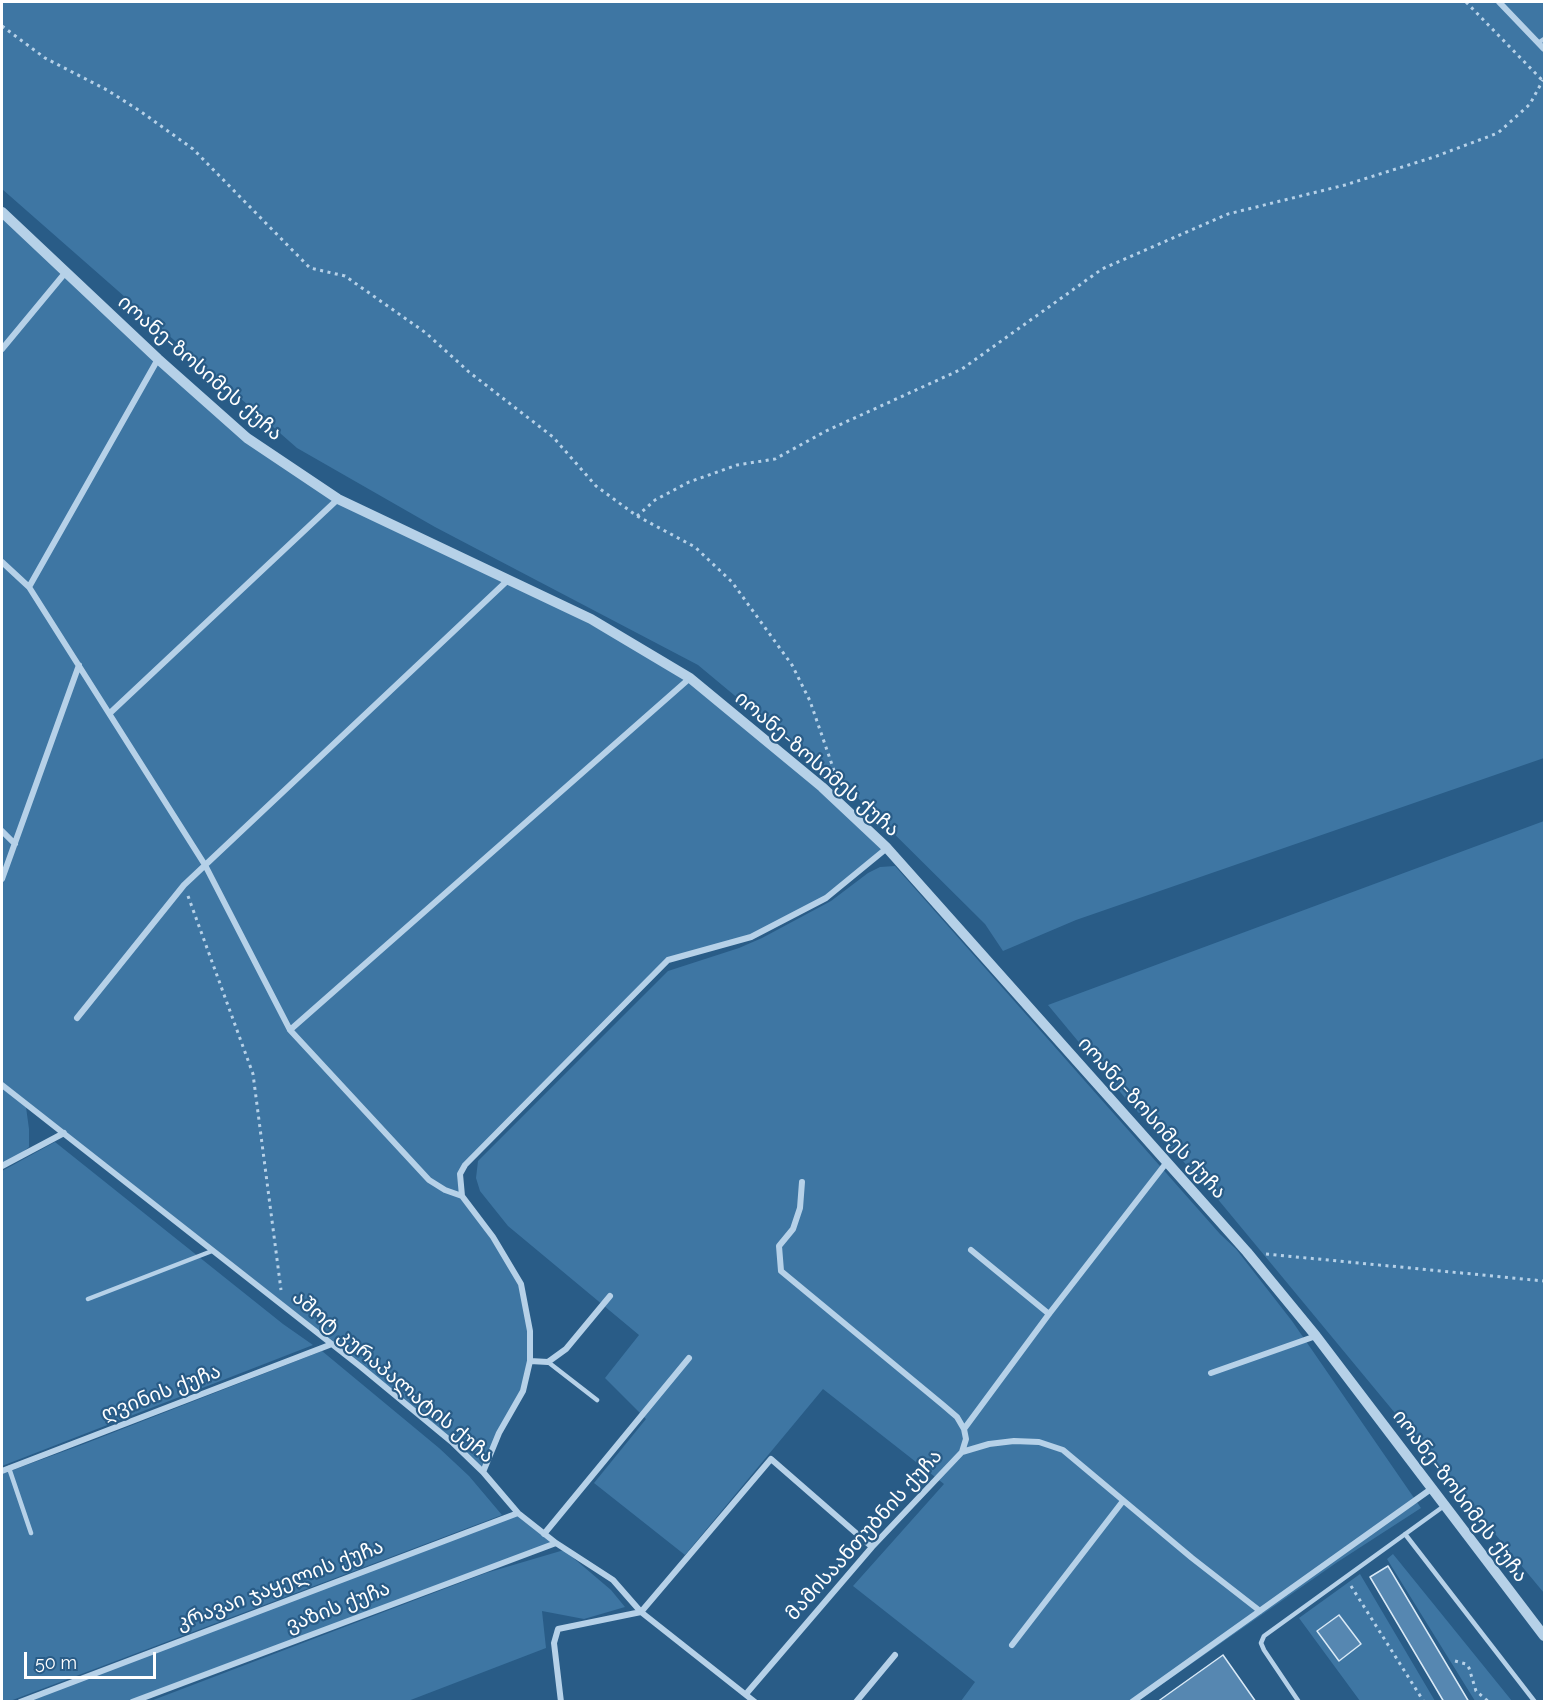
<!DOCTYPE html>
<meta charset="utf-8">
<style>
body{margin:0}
#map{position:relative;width:1546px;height:1703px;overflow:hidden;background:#295c87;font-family:Raleway,sans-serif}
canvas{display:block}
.frame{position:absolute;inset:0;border:3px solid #fff;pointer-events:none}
.scale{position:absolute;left:24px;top:1652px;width:132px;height:27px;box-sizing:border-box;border:3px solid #fff;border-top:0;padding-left:8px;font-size:18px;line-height:21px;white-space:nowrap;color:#fff;-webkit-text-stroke:4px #295c87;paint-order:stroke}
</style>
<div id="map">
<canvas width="1546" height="1703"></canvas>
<div class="frame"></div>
<div class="scale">50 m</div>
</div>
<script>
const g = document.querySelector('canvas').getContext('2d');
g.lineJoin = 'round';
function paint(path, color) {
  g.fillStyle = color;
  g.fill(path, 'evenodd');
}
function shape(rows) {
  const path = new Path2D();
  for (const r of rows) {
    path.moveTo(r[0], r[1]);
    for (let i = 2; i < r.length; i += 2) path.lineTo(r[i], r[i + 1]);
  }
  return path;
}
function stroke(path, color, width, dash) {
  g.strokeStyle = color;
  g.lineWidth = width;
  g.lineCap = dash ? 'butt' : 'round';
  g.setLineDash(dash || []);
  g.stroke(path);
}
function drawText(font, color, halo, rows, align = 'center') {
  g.font = font + ' Raleway,"Noto Sans Georgian",sans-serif';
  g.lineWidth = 4.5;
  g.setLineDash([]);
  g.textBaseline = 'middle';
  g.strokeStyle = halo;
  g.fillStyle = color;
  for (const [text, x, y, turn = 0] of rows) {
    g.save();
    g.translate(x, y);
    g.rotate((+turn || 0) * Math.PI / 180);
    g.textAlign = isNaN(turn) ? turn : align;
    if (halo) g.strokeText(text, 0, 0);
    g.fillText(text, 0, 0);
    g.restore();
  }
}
paint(shape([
 [2,2,1544,2,1544,758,1076,920,1003,951,985,924,860,800,698,665,435,527,297,448,2,189],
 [2,212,247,438,338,499,508,580,690,678,887,848,826,898,751,937,668,960,465,1165,460,1174,462,1196,521,1284,530,1331,530,1361,523,1391,499,1433,483,1472,361,1367,26,1107,29,1129,29,1147,11,1162,2,1166],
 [1544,821,1544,1593,1216,1197,1126,1099,1048,1005],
 [895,866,1220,1234,1236,1249,1292,1321,1421,1508,1336,1563,1138,1701,961,1701,975,1682,853,1586,944,1484,823,1389,685,1555,594,1483,646,1419,605,1378,639,1335,508,1226,480,1191,476,1178,478,1161,668,971,739,948,762,938,831,901,868,873,880,867],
 [55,1142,283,1324,313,1345,2,1466,2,1171],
 [322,1351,439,1448,469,1476,502,1515,10,1701,2,1702,2,1474,84,1444],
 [518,1513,556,1543,132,1701,20,1702],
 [564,1550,611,1590,625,1607,584,1619,542,1611,546,1648,408,1701,148,1702,486,1573],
 [1393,1554,1512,1701,1475,1701,1387,1559],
 [1360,1574,1435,1701,1360,1701,1299,1618]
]), '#3e76a3');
const building = shape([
 [1388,1566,1469,1702,1444,1702,1370,1577,1388,1566],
 [1339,1615,1361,1644,1339,1661,1317,1631,1339,1615],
 [1223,1655,1256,1702,1157,1702,1223,1655]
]);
paint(building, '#5687b1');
stroke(building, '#d9e9f6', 1.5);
stroke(shape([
 [1466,2,1544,82],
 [2,26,45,58,107,90,140,111,193,149,310,268,345,276,426,333,469,372,553,437,596,486,637,516,695,547,732,582,792,665,810,701,838,782],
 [637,516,655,500,689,482,737,465,775,459,826,431,962,369,1102,269,1228,214,1345,185,1434,157,1498,133,1530,104,1543,80],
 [188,896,253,1074,281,1290],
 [1266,1254,1544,1281],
 [1351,1586,1424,1702],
 [1455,1661,1466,1664,1469,1668,1476,1691,1489,1702]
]), '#b6d1e8', 3, [3, 4.5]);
stroke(shape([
 [1538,43,1544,39],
 [88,1299,212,1251],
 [548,1362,597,1400],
 [9,1468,31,1533],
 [1405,1534,1535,1702],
 [1299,1702,1264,1650,1261,1643,1264,1636,1444,1506]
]), '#b6d1e8', 4.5);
stroke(shape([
 [1499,2,1544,49],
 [2,349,65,273],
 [2,562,29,587,205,865,290,1030,429,1180,445,1190,462,1196],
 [29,587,158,359],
 [110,713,338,499],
 [2,831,15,844],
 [2,879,79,665],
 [77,1018,184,885,508,580],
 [290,1030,690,678],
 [2,1085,361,1367,453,1443,483,1472,518,1513,556,1543,613,1580,641,1612,755,1702],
 [2,1166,64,1133],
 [802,1182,800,1208,793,1229,779,1246,781,1271,943,1405,957,1417,964,1429],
 [971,1250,1049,1314],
 [530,1361,548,1362,566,1349,610,1296],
 [1211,1373,1316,1336],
 [962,1452,966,1439,964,1429,1049,1314,1167,1162],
 [2,1471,332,1344],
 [483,1472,499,1433,523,1391,530,1361,530,1331,521,1284,493,1237,462,1196,460,1174,465,1165,668,960,751,937,826,898,887,848],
 [544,1534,689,1358],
 [641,1612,771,1459,872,1547],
 [1012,1645,1123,1501],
 [746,1694,872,1547,962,1452,989,1444,1014,1441,1039,1442,1063,1450,1192,1558,1260,1611],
 [20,1702,518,1513],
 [132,1702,556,1543],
 [561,1702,554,1643,558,1629,641,1612],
 [856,1702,895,1655],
 [1132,1702,1431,1489]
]), '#b6d1e8', 6);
stroke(shape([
 [2,212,158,359,247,438,338,499,591,619,690,678,822,787,887,848,1247,1252,1316,1336,1544,1636]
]), '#b6d1e8', 10);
drawText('20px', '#fff', '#295c87', [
 ["იოანე-ზოსიმეს ქუჩა",200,368,41],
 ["იოანე-ზოსიმეს ქუჩა",817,764,41],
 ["იოანე-ზოსიმეს ქუჩა",1152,1118,48],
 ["აშოტ კურაპალატის ქუჩა",393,1377,40],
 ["ღვინის ქუჩა",161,1393,-21],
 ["იოანე-ზოსიმეს ქუჩა",1460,1496,53],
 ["მამისაანთუბნის ქუჩა",864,1535,-48],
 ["კრავაი ჯაყელის ქუჩა",280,1585,-21],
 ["ვაზის ქუჩა",338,1607,-21]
]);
</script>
